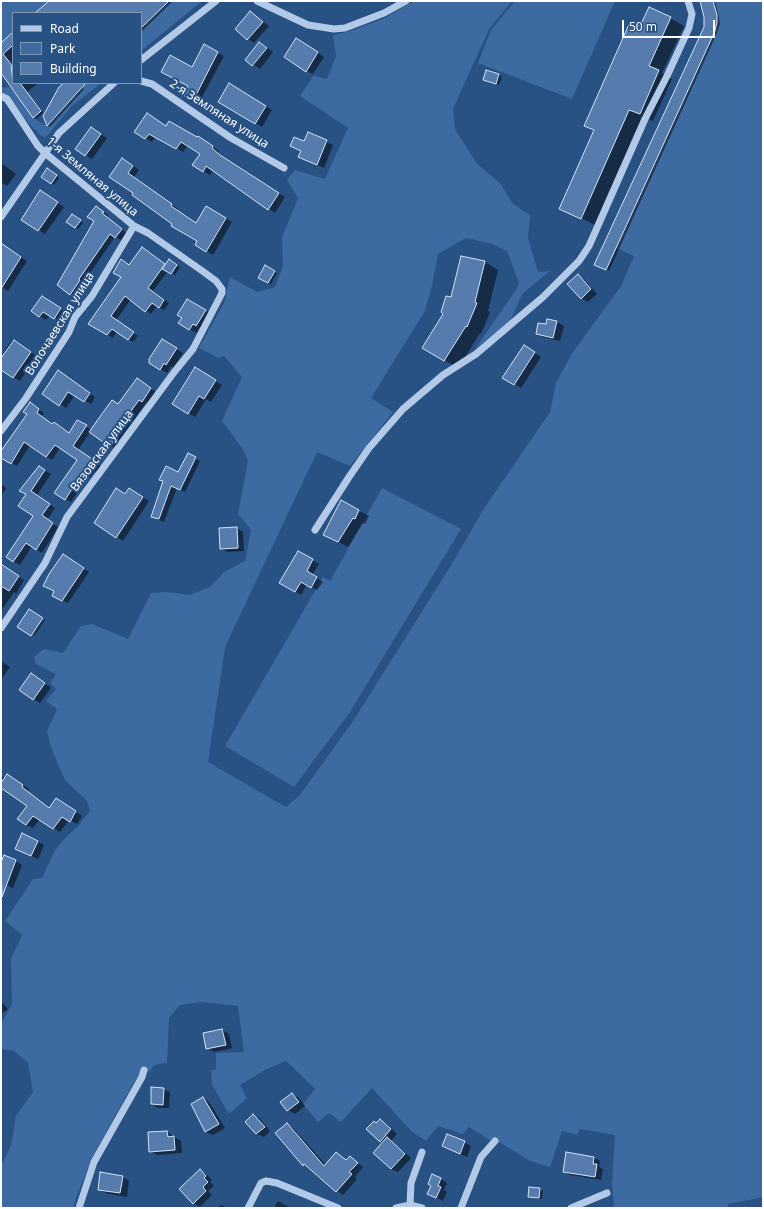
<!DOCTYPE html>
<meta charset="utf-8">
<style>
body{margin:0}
#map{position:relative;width:764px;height:1209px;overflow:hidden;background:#285184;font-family:"Noto Sans",sans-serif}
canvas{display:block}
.frame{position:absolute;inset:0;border:2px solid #fff;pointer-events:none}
.legend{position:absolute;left:12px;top:12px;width:130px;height:72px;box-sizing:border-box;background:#285184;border:1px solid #7e97b5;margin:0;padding:5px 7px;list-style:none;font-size:12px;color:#fff}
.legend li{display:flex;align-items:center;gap:8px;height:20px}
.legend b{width:20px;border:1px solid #7e97b5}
.scale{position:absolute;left:622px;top:20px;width:93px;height:18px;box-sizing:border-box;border:2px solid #fff;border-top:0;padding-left:5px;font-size:12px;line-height:14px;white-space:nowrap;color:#fff;-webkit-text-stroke:3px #285184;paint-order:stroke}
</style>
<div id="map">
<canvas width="764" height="1209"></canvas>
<div class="frame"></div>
<ul class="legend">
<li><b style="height:5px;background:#b2cae7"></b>Road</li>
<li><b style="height:11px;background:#3d6aa0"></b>Park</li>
<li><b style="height:11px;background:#557cad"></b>Building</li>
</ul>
<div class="scale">50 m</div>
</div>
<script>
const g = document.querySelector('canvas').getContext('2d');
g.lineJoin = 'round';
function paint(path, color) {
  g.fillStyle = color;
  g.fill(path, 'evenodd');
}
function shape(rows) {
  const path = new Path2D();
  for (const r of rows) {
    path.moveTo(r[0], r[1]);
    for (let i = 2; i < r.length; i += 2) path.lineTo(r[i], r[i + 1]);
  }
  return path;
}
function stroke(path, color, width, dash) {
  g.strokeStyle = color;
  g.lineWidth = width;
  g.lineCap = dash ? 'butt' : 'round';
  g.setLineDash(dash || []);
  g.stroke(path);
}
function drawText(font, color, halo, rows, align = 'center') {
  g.font = font + ' "Noto Sans",sans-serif';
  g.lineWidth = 4;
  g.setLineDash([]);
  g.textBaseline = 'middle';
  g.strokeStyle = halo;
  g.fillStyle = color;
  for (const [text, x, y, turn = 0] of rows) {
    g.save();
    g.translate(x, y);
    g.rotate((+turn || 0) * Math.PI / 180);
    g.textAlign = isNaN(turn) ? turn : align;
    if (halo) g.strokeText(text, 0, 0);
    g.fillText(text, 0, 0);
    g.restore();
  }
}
paint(shape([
 [1,1,49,1,35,13,13,13,13,32,1,43],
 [169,1,202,1,141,51,141,28],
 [414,1,512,1,489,29,453,109,455,129,477,164,500,183,513,204,530,215,528,238,538,272,550,271,523,293,510,321,475,349,516,290,519,283,507,251,492,244,466,238,438,254,432,285,425,311,371,398,393,412,350,466,317,452,225,647,208,762,286,807,299,796,353,721,450,567,485,507,550,412,556,383,571,355,621,286,634,256,616,248,715,31,713,1,763,1,763,1197,728,1204,728,1208,614,1208,612,1183,615,1135,580,1129,577,1135,562,1131,550,1167,530,1161,501,1143,490,1140,469,1127,463,1134,438,1126,426,1141,411,1131,372,1088,341,1122,329,1113,318,1122,303,1104,315,1089,286,1061,265,1070,240,1085,247,1098,229,1114,212,1085,211,1070,216,1070,216,1053,244,1052,238,1006,200,1002,180,1005,169,1018,167,1063,154,1065,149,1072,144,1070,137,1078,126,1096,91,1160,76,1198,73,1208,1,1208,1,1166,11,1146,16,1116,33,1092,28,1063,14,1051,1,1049,1,1024,12,1004,11,959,22,935,5,921,33,879,42,878,54,852,63,840,77,827,90,811,87,801,65,780,52,750,47,731,57,709,46,701,56,689,50,683,56,674,36,664,34,657,44,649,63,653,81,626,92,624,128,639,151,593,167,592,190,595,210,587,224,572,245,561,251,530,238,514,248,461,242,448,222,421,242,377,224,356,218,358,199,348,225,301,227,289,230,277,257,292,275,287,283,266,282,237,298,198,287,180,295,170,325,179,348,128,300,96,313,76,327,79,336,56,333,35,348,32,383,19],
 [515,1,615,1,572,99,478,63,491,30],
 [86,83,101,83,72,106,46,137,41,136,21,115,6,95,1,91,1,88,10,87,33,118,47,126],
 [382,488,461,529,350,712,294,787,225,746,323,577,330,581]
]), '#3d6aa0');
paint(shape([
 [51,1,173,1,141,32,141,13,37,13],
 [701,1,715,1,719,17,720,24,717,33,609,271,599,266,705,28,705,17],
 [250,12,269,26,254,43,248,39],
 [670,18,684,26,662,73,672,79,653,121,643,117,595,225,561,208,595,131,585,125,641,28],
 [13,34,13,83,38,83,27,92,43,113,36,119,34,117,1,71,1,44],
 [260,43,273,52,260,69,246,60],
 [303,43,324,57,313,74,306,71],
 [205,46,224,56,199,103,184,95,189,86,192,68],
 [499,75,502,76,499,85,487,81],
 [65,83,79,83,84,89,50,127,47,125],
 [229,85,272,110,262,127,220,101],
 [167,127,205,141,219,151,218,153,226,160,285,197,275,213,213,170,210,175,203,171,201,154,188,145,183,152,156,136,152,142,135,132],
 [91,128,107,138,92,159,85,155],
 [308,133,333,145,324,168,306,160,304,142],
 [1,163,16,174,7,186,1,182],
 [129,163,139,170,134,177,178,209,177,210,197,224,206,207,232,222,213,255,196,245,199,241,173,224,135,193,111,177],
 [51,171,59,178,54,185,51,183],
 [47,196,64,207,45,234,22,219],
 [97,207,108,215,107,217,127,233,121,240,115,237,83,283,84,284,75,297,70,294,95,221],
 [76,217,83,223,78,229,75,227],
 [1,249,10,250,27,261,8,291,1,287],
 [148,251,166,265,169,260,180,267,175,275,168,271,153,291,169,303,164,310,157,306,151,314,131,299,116,320,138,336,133,342,117,331,113,338,90,324,130,266],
 [462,257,485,262,498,270,488,311,490,312,481,334,480,333,458,368,424,348,445,314,451,298],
 [265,267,277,273,271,284,259,278],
 [578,276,584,279,597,294,588,302,581,298],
 [188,300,212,314,203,329,200,327,196,333,180,323,183,317],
 [48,301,67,313,61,322,50,315,46,320,32,311],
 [548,320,557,322,564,326,560,341,543,337,537,334,546,325],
 [12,340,37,356,20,381,13,377,1,365,1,356],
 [162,340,183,353,173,368,171,366,167,373,150,363],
 [531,350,541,357,521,388,504,377],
 [195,368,222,385,211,402,206,399,195,417,173,404],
 [64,375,95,397,91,404,75,395,66,408,43,393],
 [144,383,157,393,149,405,146,403,119,440,122,442,117,450,90,432,78,450,102,467,98,473,95,471,90,477,88,476,71,502,65,499,78,460,60,448,52,460,30,445,17,466,1,457,1,453,36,407,44,413,41,417,70,434,77,421,92,430],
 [188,454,200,461,185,492,177,488,164,522,157,519,152,516,178,473],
 [39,467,51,474,37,495,55,508,47,520,58,527,42,553,32,546,20,565,13,561,34,516,27,494,21,491],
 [1,484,6,488,1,496],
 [136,493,149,501,123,541,117,537,126,495],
 [359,511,369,516,365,524,363,523,348,547,335,540],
 [237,528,243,532,244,551,227,552,221,548],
 [298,552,319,564,312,575,323,582,317,590,307,584,301,595,281,583],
 [68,558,89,572,68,603,59,599],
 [1,565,24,580,16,594,14,592,1,611],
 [29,610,45,620,34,636,19,626],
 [1,661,10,667,1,680],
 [32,674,51,688,40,703,34,699],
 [8,775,29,789,28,792,50,809,63,803,82,816,77,824,69,820,60,832,40,819,33,828,27,825,19,819,28,806,1,786,1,776,6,778],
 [23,834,44,845,38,859,23,852],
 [1,859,16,861,22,865,13,888,1,883],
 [1,1001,8,1009,1,1014],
 [222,1030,229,1034,232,1048,214,1052,207,1048,204,1033],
 [163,1089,170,1092,169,1108,158,1108,152,1104],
 [292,1094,299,1098,305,1106,295,1114,288,1110],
 [203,1098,209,1102,225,1128,213,1135,206,1132,192,1105],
 [253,1115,260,1119,270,1131,264,1137,257,1134,246,1122],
 [380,1120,387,1124,397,1134,391,1141,411,1158,398,1172,391,1169,374,1153,383,1143,381,1141,377,1124],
 [287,1124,293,1128,326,1165,337,1153,347,1161,350,1157,363,1167,355,1177,357,1179,343,1195,304,1165,276,1133],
 [167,1132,181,1141,182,1153,157,1155,150,1151,149,1133],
 [464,1142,471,1146,467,1157,443,1146],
 [594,1158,600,1161,599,1167,603,1169,601,1180,570,1175,564,1171],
 [200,1170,206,1174,212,1180,210,1182,214,1186,208,1191,212,1195,200,1207,193,1203],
 [101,1173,123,1177,129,1181,127,1197,105,1193,99,1189],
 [441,1179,447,1183,444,1190,447,1192,443,1201,435,1197,432,1186],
 [530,1188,540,1189,543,1191,542,1199,532,1198,529,1196],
 [278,1201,287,1206,290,1208,274,1208],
 [221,1205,227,1208,217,1208]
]), '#0007');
const building = shape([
 [49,1,169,1,141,28,141,13,35,13,49,1],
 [700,1,713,1,717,15,717,22,715,31,606,270,594,265,704,27,704,17,700,1],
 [649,7,671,17,649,66,659,70,640,114,629,110,581,219,559,209,594,130,584,126,630,22,640,26,649,7],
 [250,11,263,22,247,40,235,29,250,11],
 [13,32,13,45,3,54,11,64,13,83,20,83,41,111,33,118,1,73,1,43,13,32],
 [296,38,318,52,306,72,284,57,296,38],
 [259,42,267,48,252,66,245,60,259,42],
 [204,44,218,52,193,101,183,95,188,86,161,72,170,55,192,67,204,44],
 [486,70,499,74,496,84,483,80,486,70],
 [64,83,86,83,47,126,43,116,59,87,64,83],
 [229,83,266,106,255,124,218,102,229,83],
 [147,113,166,126,169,121,197,137,198,136,213,146,212,148,220,155,279,193,268,210,206,166,203,172,192,165,200,154,181,142,176,149,149,134,145,139,134,132,147,113],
 [91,127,101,134,85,156,75,149,91,127],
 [308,132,327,140,317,165,298,157,301,151,290,146,294,137,304,141,308,132],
 [122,158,133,166,128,173,172,204,171,206,196,223,206,206,226,218,206,252,195,245,197,241,171,226,172,224,132,195,133,193,109,177,122,158],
 [47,168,57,175,51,184,41,177,47,168],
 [40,190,58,202,38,231,21,220,40,190],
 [96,206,104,212,102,213,122,229,115,238,110,234,79,279,80,280,70,295,57,285,94,221,87,217,96,206],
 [72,214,81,220,75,228,66,222,72,214],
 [1,243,21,257,1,289,1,243],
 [142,247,165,264,148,288,164,300,159,308,152,303,145,312,125,296,111,316,134,332,128,340,112,329,107,335,88,324,121,277,113,273,121,259,129,265,142,247],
 [461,256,485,261,475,302,477,303,467,327,466,326,444,361,422,348,443,314,441,312,446,296,451,297,461,256],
 [169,259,177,265,171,274,162,269,169,259],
 [265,265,275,271,268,283,258,278,265,265],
 [578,274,591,289,581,299,567,284,578,274],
 [42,296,61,308,54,319,43,312,39,317,31,311,42,296],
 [187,299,206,310,196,326,193,324,189,330,178,323,182,318,177,315,187,299],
 [547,319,557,321,553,338,536,334,538,323,546,324,547,319],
 [162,339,177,348,166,365,164,363,160,370,149,363,149,359,162,339],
 [14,340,31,352,13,378,1,370,1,358,14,340],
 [524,345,535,352,514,385,502,378,524,345],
 [195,367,216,380,204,399,199,396,188,414,172,404,195,367],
 [58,370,90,393,84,402,68,392,59,406,42,394,58,370],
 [137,378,151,388,142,402,139,400,113,436,116,438,110,447,89,432,112,400,118,404,137,378],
 [30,402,39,409,37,413,52,424,54,422,69,433,77,420,87,425,73,446,98,463,92,471,89,468,84,475,82,473,65,500,54,493,77,460,55,445,46,457,24,442,11,464,1,458,1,451,27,414,23,412,30,402],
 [188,453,196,457,180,490,171,486,159,519,151,517,163,481,159,480,166,466,178,472,188,453],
 [39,466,45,470,31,491,50,504,42,515,53,523,36,550,26,543,13,562,6,557,33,516,18,506,26,494,19,491,39,466],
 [116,488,125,494,129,488,143,497,116,538,94,523,116,488],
 [341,500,359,510,355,519,353,518,338,542,323,535,341,500],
 [237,527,238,548,220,549,219,528,237,527],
 [298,551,313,559,307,571,317,577,311,588,301,582,295,592,279,583,298,551],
 [63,554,84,568,62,601,52,596,54,591,43,586,49,574,63,554],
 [1,564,19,576,9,591,1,586,1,564],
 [29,609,43,618,31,636,17,627,29,609],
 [31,673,45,683,33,700,19,690,31,673],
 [7,774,23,785,22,787,49,808,56,798,76,811,70,822,62,817,53,829,33,816,26,825,17,819,27,806,1,788,1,783,7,774],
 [22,833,38,841,31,856,15,849,22,833],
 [4,855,16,860,2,897,1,862,4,855],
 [222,1029,226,1045,206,1049,203,1033,222,1029],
 [151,1087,164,1088,163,1105,151,1104,151,1087],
 [292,1093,299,1102,287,1111,280,1102,292,1093],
 [203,1097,219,1124,205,1132,191,1104,203,1097],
 [253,1114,265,1127,256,1134,245,1122,253,1114],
 [380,1119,391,1129,380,1142,366,1129,374,1121,376,1123,380,1119],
 [287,1123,324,1166,336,1152,346,1160,350,1156,358,1163,349,1172,352,1174,336,1192,304,1164,303,1166,275,1133,287,1123],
 [167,1131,168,1137,174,1136,175,1150,149,1152,148,1132,167,1131],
 [447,1134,465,1141,460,1154,442,1146,447,1134],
 [387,1137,405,1154,391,1169,373,1153,387,1137],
 [566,1152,594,1157,593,1164,597,1164,595,1177,563,1172,566,1152],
 [200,1169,206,1176,204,1178,208,1182,203,1187,206,1191,193,1204,179,1189,200,1169],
 [100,1172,123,1176,120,1193,98,1190,100,1172],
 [432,1174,441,1178,438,1186,441,1187,436,1198,427,1194,431,1186,428,1184,432,1174],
 [529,1187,540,1188,539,1198,528,1197,529,1187]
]);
paint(building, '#557cad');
stroke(building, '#d5e4f6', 1);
stroke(shape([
 [257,1,308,25,334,29,345,28,384,13,406,1],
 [141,60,216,1],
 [141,81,152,84,231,138,284,168],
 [1,96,7,99,38,146,45,153,134,226,148,233,201,270,216,281,222,289,222,293,193,349,175,371,67,517,45,563,1,628],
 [1,217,59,133,114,83],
 [1,431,26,398,69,332,75,317,92,296,134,226],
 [315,530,349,477,369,448,403,409,443,375,476,354,543,297,579,261,589,246,645,119,667,76,689,28,692,14,688,1],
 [410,1205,411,1183,422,1152],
 [79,1208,94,1162,142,1077,144,1070],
 [248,1208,261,1183,266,1181,277,1183,338,1208],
 [396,1208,410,1205,422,1208],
 [461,1208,481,1157,495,1141],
 [571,1208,607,1193]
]), '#b2cae7', 7);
drawText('12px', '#fff', '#285184', [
 ["2-я Земляная улица",219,114,33],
 ["1-я Земляная улица",92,177,40],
 ["Волочаевская улица",60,324,-58],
 ["Вязовская улица",102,451,-54]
]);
</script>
